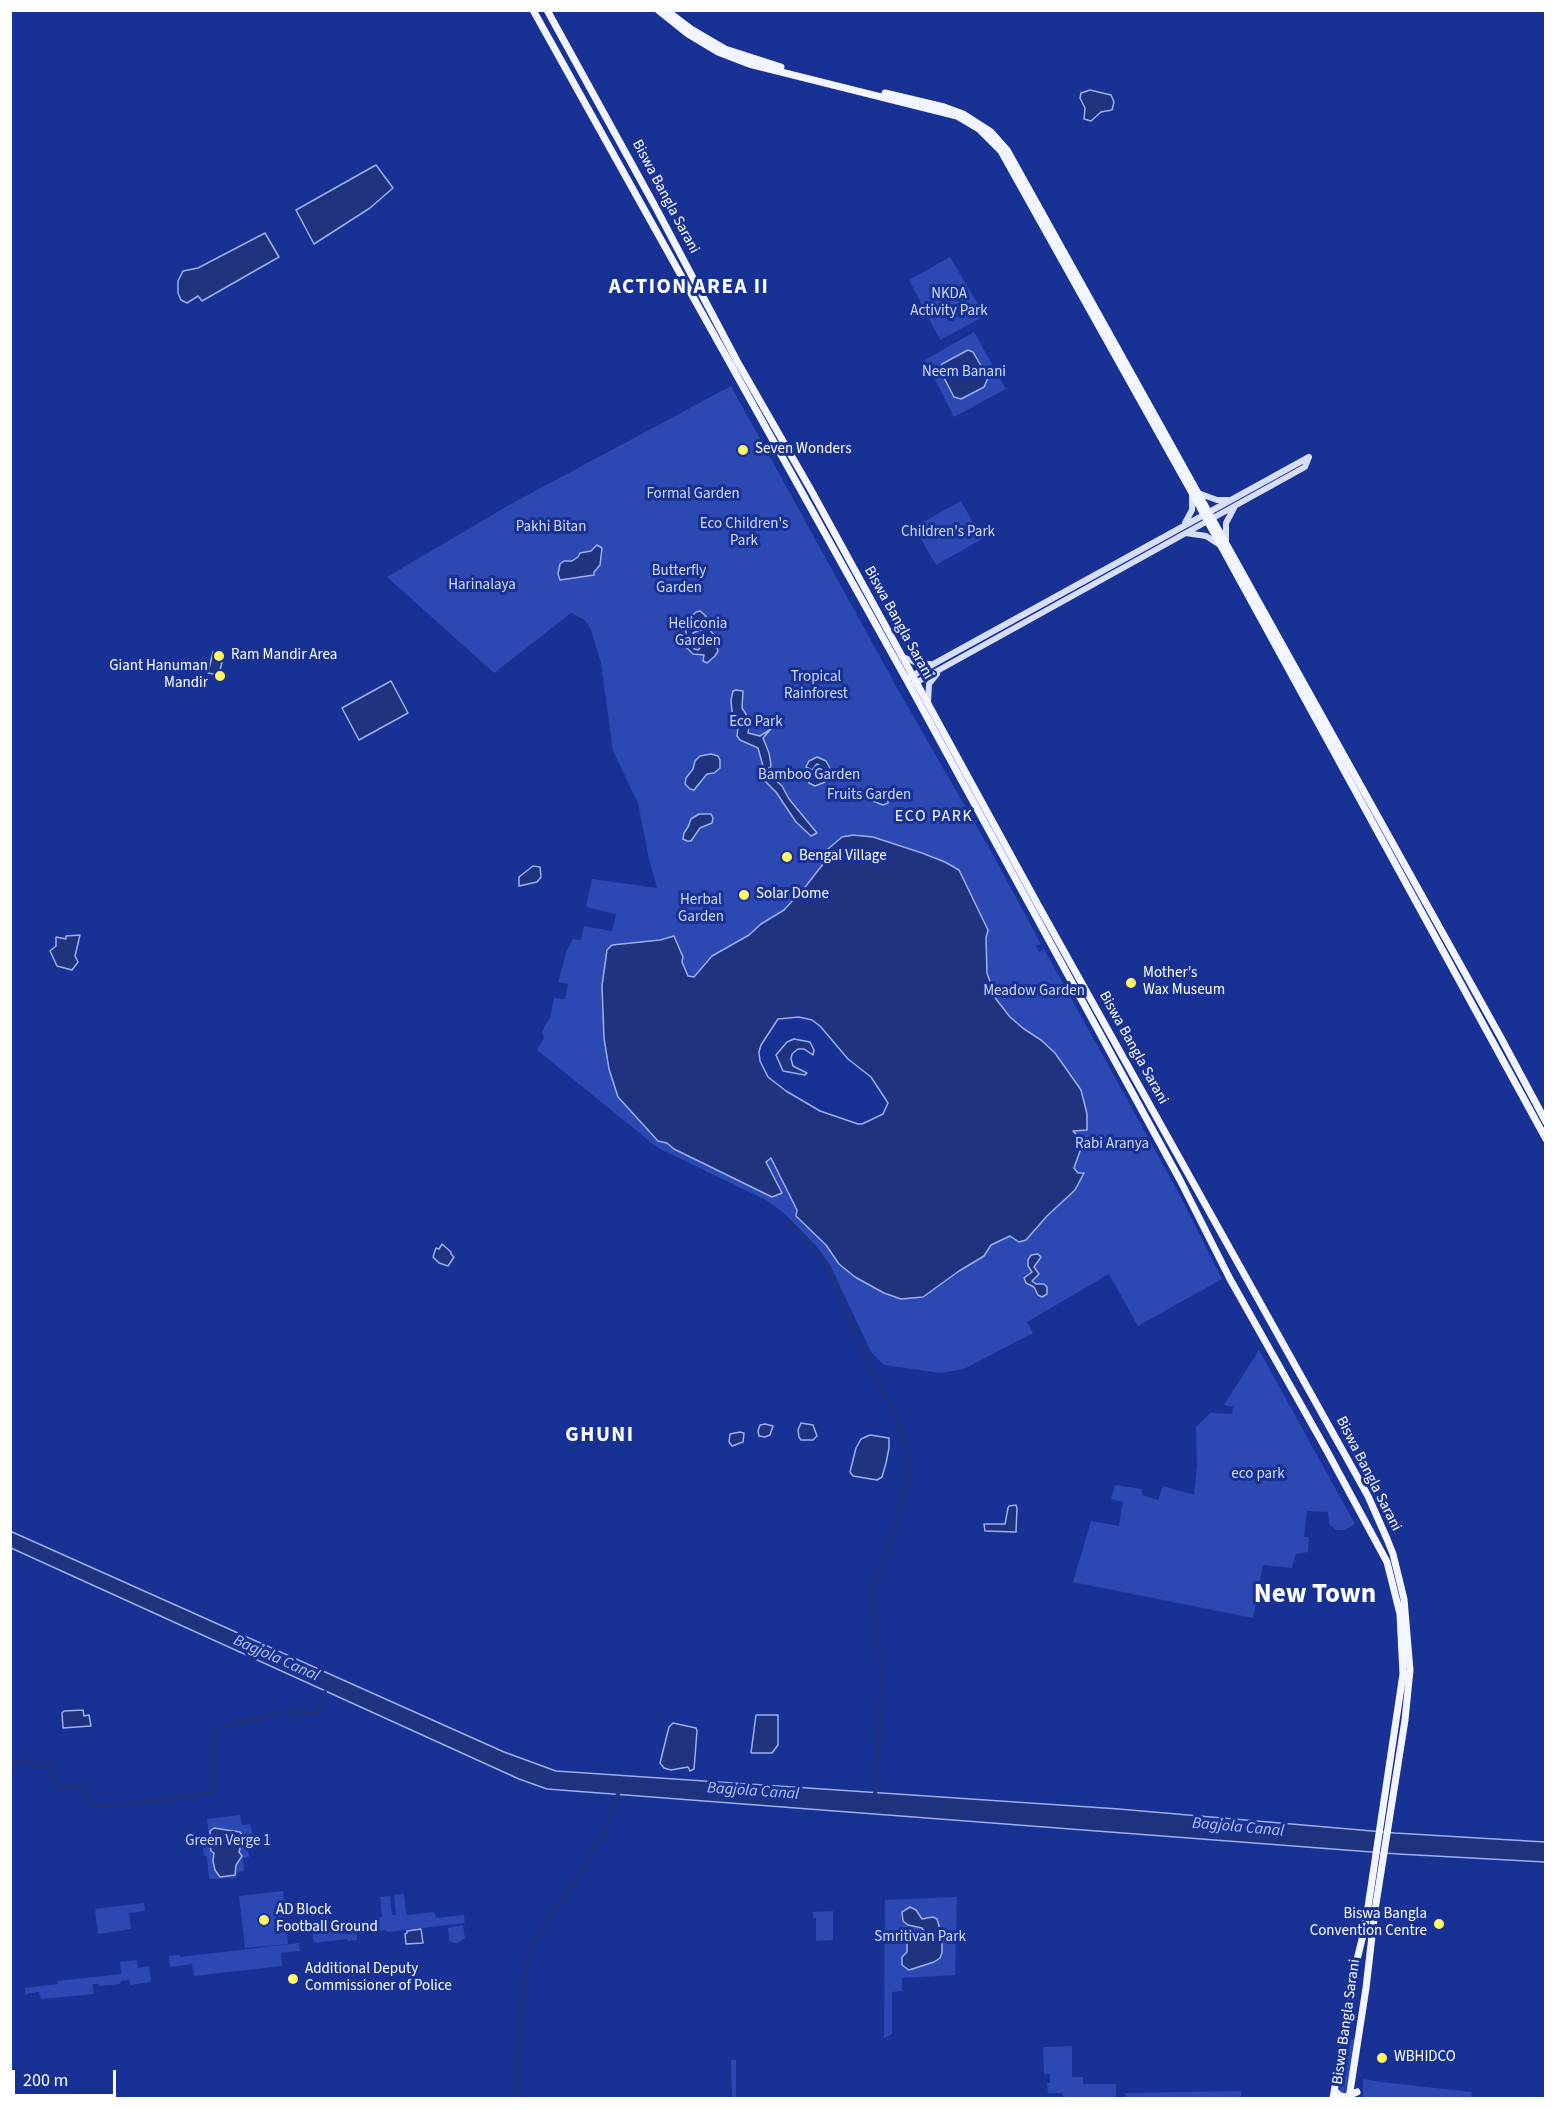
<!DOCTYPE html>
<style>
body{margin:0}
#map{position:relative;width:1556px;height:2109px;overflow:hidden;background:#183194;font-family:"Source Sans 3",sans-serif}
canvas{display:block}
.frame{position:absolute;inset:0;border:12px solid #fff;pointer-events:none}
.scale{position:absolute;left:12px;top:2070px;width:104px;height:27px;box-sizing:border-box;border:3px solid #fff;border-top:0;padding-left:8px;font-size:18px;line-height:21px;white-space:nowrap;color:#fff;-webkit-text-stroke:4px #183194;paint-order:stroke}
</style>
<div id="map">
<canvas width="1556" height="2109"></canvas>
<div class="frame"></div>
<div class="scale">200 m</div>
</div>
<script>
const g = document.querySelector('canvas').getContext('2d');
g.lineJoin = 'round';
function paint(path, color) {
  g.fillStyle = color;
  g.fill(path, 'evenodd');
}
function shape(rows) {
  const path = new Path2D();
  for (const r of rows) {
    path.moveTo(r[0], r[1]);
    for (let i = 2; i < r.length; i += 2) path.lineTo(r[i], r[i + 1]);
  }
  return path;
}
function stroke(path, color, width, dash) {
  g.strokeStyle = color;
  g.lineWidth = width;
  g.lineCap = dash ? 'butt' : 'round';
  g.setLineDash(dash || []);
  g.stroke(path);
}
function drawText(font, color, halo, rows, align = 'center') {
  g.font = font + ' "Source Sans 3",sans-serif';
  g.lineWidth = 6;
  g.setLineDash([]);
  g.textBaseline = 'middle';
  g.strokeStyle = halo;
  g.fillStyle = color;
  for (const [text, x, y, turn = 0] of rows) {
    g.save();
    g.translate(x, y);
    g.rotate((+turn || 0) * Math.PI / 180);
    g.textAlign = isNaN(turn) ? turn : align;
    if (halo) g.strokeText(text, 0, 0);
    g.fillText(text, 0, 0);
    g.restore();
  }
}
paint(shape([
 [950,257,985,316,940,340,909,280],
 [974,332,1006,389,954,417,925,360],
 [731,386,896,686,993,855,1041,944,1036,946,1039,952,1044,949,1177,1190,1222,1279,1138,1326,1109,1274,1027,1322,1033,1333,964,1369,941,1373,884,1365,871,1352,830,1265,818,1248,785,1214,766,1200,658,1148,537,1050,544,1038,542,1033,545,1025,550,1018,554,998,565,999,568,984,558,982,567,950,573,939,581,940,584,926,612,931,616,914,586,907,592,879,657,888,649,859,638,803,613,751,601,663,591,630,585,620,571,613,494,673,387,577,509,505],
 [828,849,977,907,986,924,987,973,996,999,1010,1017,1024,1029,1041,1040,1055,1053,1081,1090,1087,1114,1086,1130,1072,1130,1080,1151,1074,1168,1078,1173,1084,1173,1075,1190,1047,1216,1026,1240,1010,1236,991,1245,984,1256,959,1271,923,1297,901,1299,884,1293,855,1277,839,1264,826,1245,796,1216,797,1210,771,1157,766,1162,768,1195,745,1182,674,1149,667,1143,658,1141,618,1097,609,1069,604,1038,602,986,607,950,673,936,682,952,682,962,688,977,694,977,712,956,749,935,761,924,784,910,806,886,823,864],
 [961,501,982,539,936,565,914,527],
 [1259,1350,1355,1524,1345,1530,1336,1530,1329,1524,1328,1512,1307,1511,1304,1537,1309,1537,1308,1552,1296,1554,1292,1568,1263,1565,1253,1618,1073,1582,1091,1521,1119,1526,1123,1502,1111,1499,1115,1485,1142,1489,1142,1495,1158,1500,1163,1486,1194,1495,1197,1465,1196,1427,1210,1413,1232,1414,1233,1407,1224,1405],
 [240,1815,242,1825,250,1824,256,1849,248,1850,249,1857,243,1858,244,1871,238,1872,236,1878,209,1879,207,1857,204,1855,203,1848,203,1837,209,1835,207,1819],
 [283,1891,288,1944,245,1948,239,1896],
 [404,1894,406,1914,409,1915,434,1912,436,1918,464,1915,465,1923,387,1932,386,1930,357,1934,357,1940,348,1941,347,1939,314,1943,312,1930,333,1927,334,1930,337,1930,345,1928,345,1925,352,1924,352,1920,373,1921,373,1918,382,1917,380,1897,390,1896,392,1915,396,1915,394,1895],
 [957,1897,955,1975,902,1978,902,1991,892,1992,892,2034,884,2038,885,1900],
 [144,1903,145,1911,129,1913,131,1929,98,1934,95,1909],
 [833,1911,833,1940,816,1941,816,1918,813,1918,813,1912],
 [463,1925,465,1938,458,1943,453,1943,449,1940,448,1928],
 [299,1943,300,1951,281,1953,282,1966,194,1976,192,1964,170,1967,169,1956,180,1955,180,1957],
 [137,1960,138,1968,149,1966,151,1982,130,1985,129,1980,121,1981,120,1984,99,1986,98,1984,92,1984,94,1994,41,1999,39,1992,25,1994,25,1988,58,1984,57,1981,121,1974,120,1962],
 [1348,2039,1356,2040,1349,2077,1344,2094,1340,2098,1340,2077],
 [1072,2046,1072,2077,1083,2077,1083,2084,1116,2084,1116,2098,1063,2098,1062,2093,1048,2093,1047,2083,1050,2083,1050,2074,1044,2074,1043,2047],
 [731,2060,736,2060,736,2098,732,2098],
 [1363,2079,1381,2082,1472,2092,1471,2098,1363,2098],
 [1241,2091,1241,2098,1126,2098,1125,2093]
]), '#2c48b3');
const water = shape([
 [1090,90,1111,95,1114,102,1112,110,1101,112,1091,121,1084,119,1085,108,1080,98,1081,93,1090,90],
 [376,165,393,188,370,208,314,244,296,210,376,165],
 [265,233,279,257,202,301,198,296,187,303,181,300,178,293,178,281,183,271,198,268,265,233],
 [968,350,973,352,988,378,984,387,961,399,954,397,940,370,942,364,968,350],
 [597,545,602,548,600,565,594,572,594,575,560,580,558,574,560,564,564,561,572,561,578,557,580,553,591,551,597,545],
 [700,611,706,616,703,621,713,634,718,651,715,656,707,663,703,661,704,655,693,654,686,647,686,622,696,612,700,611],
 [702,629,706,642,698,650,694,649,693,633,702,629],
 [213,652,224,653,219,675,208,673,213,652],
 [391,681,408,713,359,740,342,708,391,681],
 [736,690,743,691,742,708,746,714,749,727,748,733,760,736,771,729,763,738,769,753,771,765,770,768,765,769,763,766,758,748,740,740,737,736,738,727,732,711,731,700,733,691,736,690],
 [711,754,718,756,720,760,720,768,714,773,707,774,694,790,690,789,685,784,686,778,693,769,695,761,700,756,711,754],
 [817,757,826,761,831,770,825,782,815,786,809,783,806,773,812,772,812,777,816,779,822,775,824,768,817,764,812,770,806,767,809,761,817,757],
 [771,776,782,786,789,799,817,833,811,836,796,822,776,792,765,781,765,779,771,776],
 [874,789,888,798,888,803,883,805,870,800,867,794,874,789],
 [699,814,711,814,713,818,712,823,700,828,691,841,687,841,683,839,684,833,688,827,691,819,699,814],
 [853,835,873,837,922,853,945,862,959,870,988,930,986,938,987,973,996,999,1010,1017,1024,1029,1041,1040,1055,1053,1081,1090,1087,1114,1087,1130,1073,1131,1081,1140,1080,1151,1074,1168,1078,1173,1084,1173,1075,1190,1047,1216,1026,1240,1019,1242,1010,1236,991,1245,984,1256,959,1271,923,1297,901,1299,884,1293,855,1277,839,1264,826,1245,796,1216,797,1210,771,1158,766,1162,782,1193,772,1197,674,1149,667,1143,658,1141,618,1097,609,1069,604,1038,602,986,607,950,612,945,660,940,674,936,683,957,682,962,688,976,694,977,712,956,749,935,761,924,784,910,806,886,823,864,828,849,842,837,853,835],
 [799,1017,812,1020,820,1026,848,1059,871,1077,888,1103,883,1114,862,1124,858,1124,820,1111,786,1091,768,1077,760,1061,759,1052,761,1045,778,1019,799,1017],
 [533,866,540,867,541,877,537,882,519,886,519,877,533,866],
 [80,935,75,956,78,962,72,970,57,966,50,951,56,946,56,937,66,939,66,936,80,935],
 [794,1039,810,1042,814,1050,813,1055,804,1049,798,1049,792,1054,791,1059,793,1066,807,1073,805,1075,783,1071,776,1055,787,1042,794,1039],
 [442,1244,451,1252,451,1254,454,1257,448,1266,439,1263,433,1257,436,1248,439,1249,442,1244],
 [1038,1254,1041,1257,1034,1267,1039,1274,1032,1281,1036,1284,1044,1284,1047,1287,1047,1294,1042,1297,1038,1295,1034,1287,1026,1283,1024,1278,1032,1272,1028,1266,1028,1260,1031,1255,1038,1254],
 [801,1423,813,1425,817,1436,813,1440,801,1440,799,1437,798,1430,801,1423],
 [765,1424,773,1426,770,1435,765,1437,759,1436,758,1431,760,1425,765,1424],
 [740,1432,744,1433,743,1442,732,1446,729,1442,730,1434,740,1432],
 [870,1435,889,1438,889,1448,886,1463,882,1477,877,1480,853,1476,850,1472,856,1448,861,1439,870,1435],
 [1016,1505,1017,1508,1016,1532,985,1531,984,1524,1005,1524,1008,1508,1009,1506,1016,1505],
 [10,1531,504,1752,556,1771,1119,1809,1395,1833,1545,1842,1545,1862,1398,1854,547,1789,519,1779,11,1548,10,1531],
 [83,1710,84,1716,89,1715,91,1726,63,1728,62,1713,64,1711,83,1710],
 [756,1715,778,1715,778,1745,772,1753,751,1753,756,1715],
 [673,1723,696,1728,697,1731,694,1769,690,1771,688,1767,671,1770,664,1768,660,1763,669,1727,673,1723],
 [214,1828,240,1832,243,1837,239,1852,242,1856,236,1865,235,1875,220,1877,215,1870,213,1861,214,1853,211,1851,210,1844,211,1842,210,1831,214,1828],
 [910,1907,916,1910,922,1919,933,1917,937,1919,942,1936,942,1953,940,1958,934,1962,909,1970,902,1965,902,1957,907,1952,907,1940,910,1939,920,1940,926,1934,922,1928,908,1925,903,1921,902,1912,910,1907],
 [421,1929,423,1943,406,1944,405,1934,407,1933,407,1931,421,1929]
]);
paint(water, '#20337f');
stroke(water, '#9cb0f3', 1.5);
stroke(shape([
 [786,1221,799,1232,826,1263,869,1365,896,1417,911,1466,895,1528,871,1593,882,1670,875,1796],
 [323,1696,325,1692],
 [283,1712,291,1711,317,1714,321,1701],
 [226,1726,277,1714],
 [10,1761,52,1764,52,1778,56,1786,63,1789,76,1787,84,1789,90,1805,96,1806],
 [121,1805,214,1793,213,1732,215,1729,220,1727],
 [100,1806,116,1805],
 [516,2098,522,1991,528,1956,544,1925,573,1884,607,1826,619,1791]
]), '#20337f', 4);
stroke(shape([
 [1198,493,1217,500,1228,500],
 [1185,523,1192,510,1192,496],
 [1186,533,1206,536,1220,545],
 [1226,541,1226,523,1234,508],
 [903,657,917,663,930,664],
 [910,677,1309,457],
 [910,686,1305,467,1309,457],
 [928,703,929,684,937,674]
]), '#d7defb', 6);
stroke(shape([
 [533,10,910,686,1180,1180,1230,1279,1327,1451,1387,1562,1400,1614,1403,1674,1365,1927,1355,1968,1333,2098],
 [547,10,656,208,737,361,811,490,1037,903,1368,1496,1387,1539,1393,1554,1404,1599,1410,1670,1405,1720,1375,1910,1366,1988,1349,2098],
 [658,10,688,34,718,52,749,64,957,116,979,129,1001,151,1191,491,1546,1139],
 [666,10,691,29,725,49,781,67],
 [885,93,944,107,963,114,991,132,1007,150,1500,1036,1546,1122],
 [1335,2091,1340,2096,1345,2097,1357,2092]
]), '#f2f4ff', 7);
for (const [x, y, r, color] of [
 [743,450,6,"#fff668"],
 [219,656,6,"#fff668"],
 [220,676,6,"#fff668"],
 [787,857,6,"#fff668"],
 [744,895,6,"#fff668"],
 [1131,983,6,"#fff668"],
 [264,1920,6,"#fff668"],
 [1439,1924,6,"#fff668"],
 [293,1979,6,"#fff668"],
 [1382,2058,6,"#fff668"]
]) {
  const dot = new Path2D();
  dot.arc(x, y, r, 0, 2 * Math.PI);
  g.fillStyle = color;
  g.fill(dot);
  stroke(dot, '#183194', 2);
}
drawText('15px', '#fff', '#183194', [
 ["Biswa Bangla Sarani",665,197,62],
 ["Biswa Bangla Sarani",898,623,61],
 ["Biswa Bangla Sarani",1133,1048,61],
 ["Biswa Bangla Sarani",1368,1474,63],
 ["Biswa Bangla Sarani",1347,2022,-82]
]);
drawText('15px', '#d0dafb', '#183194', [
 ["NKDA",949,295],
 ["Activity Park",949,312],
 ["Neem Banani",964,373],
 ["Formal Garden",693,495],
 ["Eco Children's",744,525],
 ["Park",744,542],
 ["Pakhi Bitan",551,528],
 ["Children's Park",948,533],
 ["Butterfly",679,572],
 ["Garden",679,589],
 ["Harinalaya",482,586],
 ["Heliconia",698,625],
 ["Garden",698,642],
 ["Tropical",816,678],
 ["Rainforest",816,695],
 ["Eco Park",756,723],
 ["Bamboo Garden",809,776],
 ["Fruits Garden",869,796],
 ["Herbal",701,901],
 ["Garden",701,918],
 ["Meadow Garden",1034,992],
 ["Rabi Aranya",1112,1145],
 ["eco park",1258,1475],
 ["Green Verge 1",228,1842],
 ["Smritivan Park",920,1938]
]);
drawText('15px', '#fff', '#183194', [
 ["Seven Wonders",755,450],
 ["Ram Mandir Area",231,656],
 ["Giant Hanuman",208,667,"right"],
 ["Mandir",208,684,"right"],
 ["Bengal Village",799,857],
 ["Solar Dome",756,895],
 ["Mother's",1143,974],
 ["Wax Museum",1143,991],
 ["AD Block",276,1911],
 ["Football Ground",276,1928],
 ["Biswa Bangla",1427,1915,"right"],
 ["Convention Centre",1427,1932,"right"],
 ["Additional Deputy",305,1970],
 ["Commissioner of Police",305,1987],
 ["WBHIDCO",1394,2058]
], 'left');
g.letterSpacing = '1.5px';
drawText('16px', '#fff', '#183194', [
 ["ECO PARK",934,817]
]);
g.letterSpacing = '0px';
drawText('italic 16px', '#b5c4f7', '#183194', [
 ["Bagjola Canal",276,1659,24],
 ["Bagjola Canal",753,1792,4],
 ["Bagjola Canal",1238,1828,5]
]);
g.letterSpacing = '1.5px';
drawText('bold 21px', '#fff', '#183194', [
 ["ACTION AREA II",689,288],
 ["GHUNI",600,1436]
]);
g.letterSpacing = '0px';
drawText('bold 27px', '#fff', '#183194', [
 ["New Town",1315,1596]
]);
</script>
